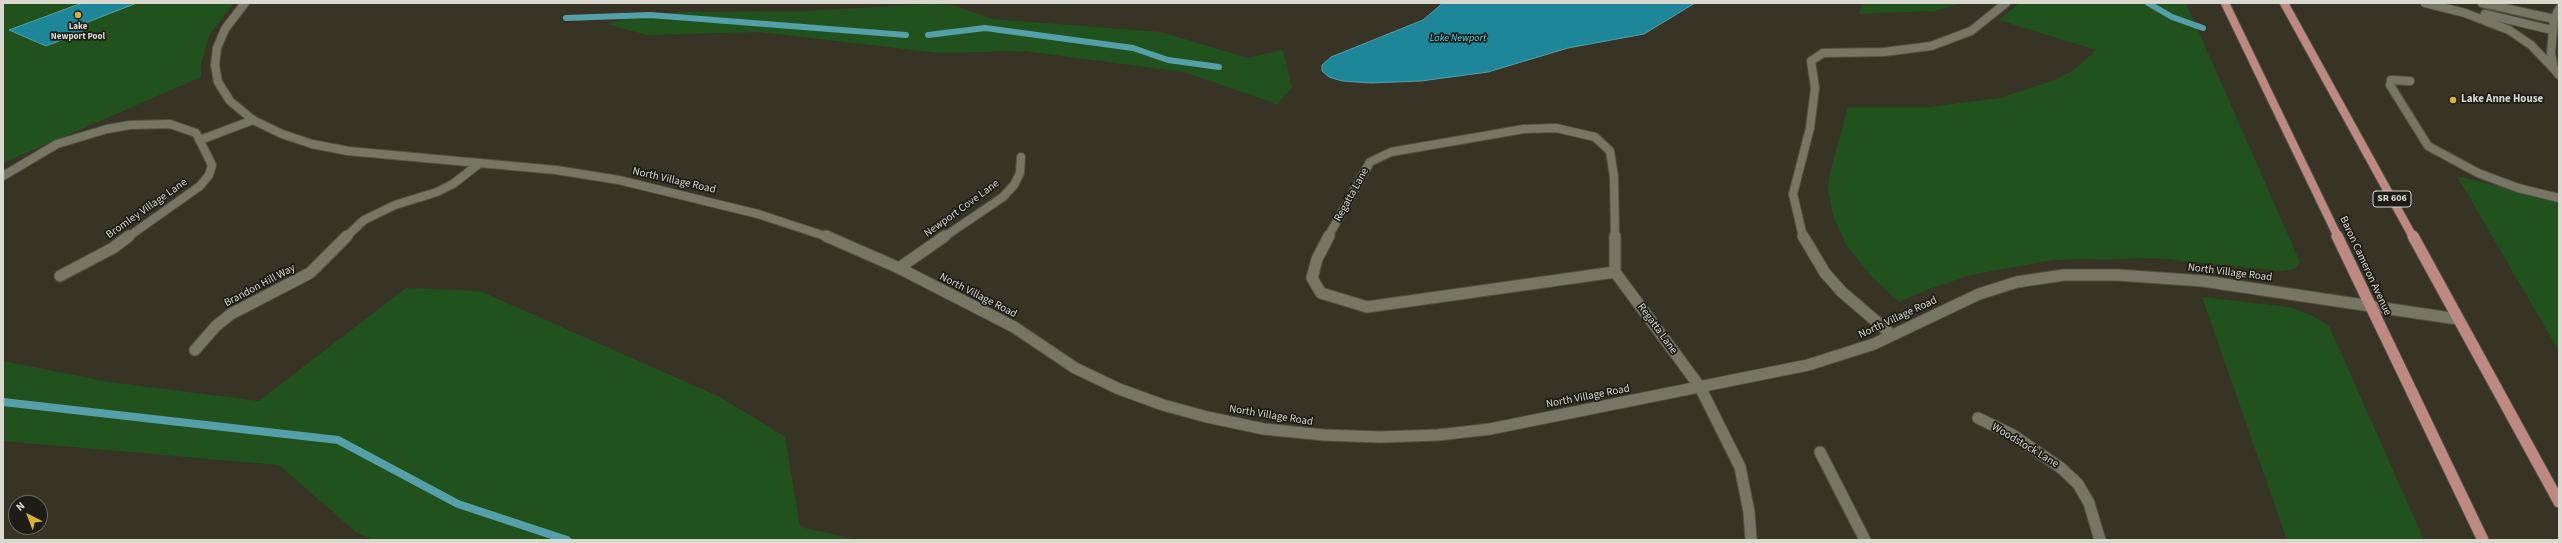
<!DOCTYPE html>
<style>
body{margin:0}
#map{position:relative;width:2562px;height:543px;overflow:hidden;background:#373425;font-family:"Source Sans 3",sans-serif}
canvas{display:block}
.frame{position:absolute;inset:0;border:4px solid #d9d8cf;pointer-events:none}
.north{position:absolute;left:8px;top:495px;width:40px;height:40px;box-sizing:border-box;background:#1d1c15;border:1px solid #68675f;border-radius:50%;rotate:318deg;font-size:11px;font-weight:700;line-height:16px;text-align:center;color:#d9d8cf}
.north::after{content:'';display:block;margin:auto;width:14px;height:18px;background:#deb133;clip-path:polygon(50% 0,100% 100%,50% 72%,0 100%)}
</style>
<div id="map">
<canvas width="2562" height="543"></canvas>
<div class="frame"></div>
<div class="north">N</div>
</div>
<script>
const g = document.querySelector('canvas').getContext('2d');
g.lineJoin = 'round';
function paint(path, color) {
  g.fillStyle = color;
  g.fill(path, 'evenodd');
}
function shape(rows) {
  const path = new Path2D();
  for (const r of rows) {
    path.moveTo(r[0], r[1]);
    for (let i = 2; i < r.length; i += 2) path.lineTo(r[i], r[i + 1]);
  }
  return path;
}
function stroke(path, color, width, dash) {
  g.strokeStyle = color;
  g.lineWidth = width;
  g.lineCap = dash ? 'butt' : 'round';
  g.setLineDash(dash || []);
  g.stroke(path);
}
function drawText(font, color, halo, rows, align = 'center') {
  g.font = font + ' "Source Sans 3",sans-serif';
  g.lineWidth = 3.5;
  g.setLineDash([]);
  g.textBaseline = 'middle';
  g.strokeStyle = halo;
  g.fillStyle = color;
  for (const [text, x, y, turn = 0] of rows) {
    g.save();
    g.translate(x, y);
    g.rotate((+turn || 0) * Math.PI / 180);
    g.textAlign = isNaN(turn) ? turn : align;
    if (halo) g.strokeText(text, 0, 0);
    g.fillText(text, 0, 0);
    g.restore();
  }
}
paint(shape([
 [3,3,234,3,210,34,201,63,201,77,3,163],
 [1863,3,1961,3,1934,11,1859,14],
 [2019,3,2186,3,2300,262,2295,269,2281,271,2157,258,2053,260,1970,275,1929,289,1899,302,1872,277,1847,246,1833,216,1828,188,1830,173,1848,107,1929,107,2000,98,2055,80,2074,70,2096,50,1999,20],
 [933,4,956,6,992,19,1161,32,1248,58,1283,50,1292,88,1277,104,1184,72,1024,51,940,53,759,32,647,35,607,24,633,16,684,12,807,11],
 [2457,176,2559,201,2559,351],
 [406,288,480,291,720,397,785,437,800,527,858,540,374,540,357,533,279,465,3,441,3,361,109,382,259,401],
 [2202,297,2289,307,2311,315,2329,326,2424,540,2287,540]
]), '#21521d');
const water = shape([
 [82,3,137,3,75,27,85,31,46,46,9,30,82,3],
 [1443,3,1695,3,1644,34,1568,48,1488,72,1421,81,1371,83,1342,81,1329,77,1322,71,1322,65,1331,57,1423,20,1443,3]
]);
paint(water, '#1d8799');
stroke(water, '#559fa9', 1);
stroke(shape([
 [2148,3,2172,17,2203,28],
 [566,18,650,15,906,35],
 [928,35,985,28,1133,48,1168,60,1219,67]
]), '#559fa9', 6);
stroke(shape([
 [3,402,338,440,458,504,567,540]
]), '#559fa9', 8);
const serviceFar1 = shape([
 [2410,81,2391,80,2390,85,2428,146,2478,173,2518,188,2559,198],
 [1803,237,1793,194,1810,128,1815,88,1811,61,1823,53,1884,52,1931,46,1971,31,2006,3]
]);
const service = shape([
 [1803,236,1825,273,1842,292,1892,335]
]);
const minorFar1 = shape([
 [200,140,253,120],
 [3,176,57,144,107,129,130,125,170,124,196,133,212,165,209,175,200,186,128,237],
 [346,237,364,220,395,205,437,192,453,184,480,163],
 [944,237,1003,197,1014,185,1020,173,1021,157],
 [1328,237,1370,162,1391,152,1524,129,1556,128,1595,137,1610,151,1614,177,1615,237]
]);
const minor = shape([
 [1329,236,1317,259,1312,278,1321,293,1367,307,1615,272,1615,236],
 [899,268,945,236],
 [1615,272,1700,387],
 [60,276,113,248,129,236],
 [195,350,216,326,231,314,310,273,347,236],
 [1978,418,2013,435,2061,468,2078,484,2089,503,2100,540],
 [1820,452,1865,540]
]);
const tertiaryFar1 = shape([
 [245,3,225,29,217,48,215,65,218,82,230,101,253,120,282,134,312,144,348,151,556,170,619,180,758,214,828,237],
 [2425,3,2465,13,2509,30,2531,45,2554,69],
 [2482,3,2554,19],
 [2559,9,2554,19,2551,53,2554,69,2559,75],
 [2485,14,2552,30]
]);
const tertiary = shape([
 [826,236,899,268,1014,327,1075,368,1119,389,1163,405,1207,417,1264,429,1324,435,1380,437,1438,435,1490,429,1808,365,1874,344,1979,294,2017,282,2064,275,2118,275,2203,281,2457,319],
 [1700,387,1740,467,1749,512,1751,540]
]);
const primaryFar1 = shape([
 [2225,3,2338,237],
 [2284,3,2413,237]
]);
const primary = shape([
 [2337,236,2483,540],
 [2413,236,2559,502]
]);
stroke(serviceFar1, '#525144', 10);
stroke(service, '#525144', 13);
stroke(minorFar1, '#525144', 10);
stroke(minor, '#525144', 13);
stroke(tertiaryFar1, '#525144', 10);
stroke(tertiary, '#525144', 13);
stroke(primaryFar1, '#525144', 10);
stroke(primary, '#525144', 13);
stroke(serviceFar1, '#777564', 8);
stroke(service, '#777564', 11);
stroke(minorFar1, '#777564', 8);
stroke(minor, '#777564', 11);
stroke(tertiaryFar1, '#777564', 8);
stroke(tertiary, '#777564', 11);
stroke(primaryFar1, '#be8981', 8);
stroke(primary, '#be8981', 11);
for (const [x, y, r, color] of [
 [78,15,4,"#deb133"],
 [2453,100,4,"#deb133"]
]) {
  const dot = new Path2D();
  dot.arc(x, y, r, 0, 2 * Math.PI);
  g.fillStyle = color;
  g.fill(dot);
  stroke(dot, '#1d1c15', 1.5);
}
drawText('bold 9px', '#d9d8cf', '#1d1c15', [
 ["Lake",78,27],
 ["Newport Pool",78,37]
]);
drawText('italic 10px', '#56d9f1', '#1d1c15', [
 ["Lake Newport",1458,39]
]);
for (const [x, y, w] of [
 [2392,199,38]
]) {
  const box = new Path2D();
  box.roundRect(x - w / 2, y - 8, w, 16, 3);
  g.fillStyle = '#1d1c15';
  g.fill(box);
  stroke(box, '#d9d8cf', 1);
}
drawText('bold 10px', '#d9d8cf', null, [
 ["SR 606",2392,199]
]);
drawText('bold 11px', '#d9d8cf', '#1d1c15', [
 ["Lake Anne House",2461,100]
], 'left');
drawText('11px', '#d9d8cf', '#1d1c15', [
 ["North Village Road",674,181,13],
 ["Regatta Lane",1352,195,-61],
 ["Bromley Village Lane",147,209,-35],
 ["Newport Cove Lane",962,209,-36],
 ["Baron Cameron Avenue",2365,266,65],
 ["North Village Road",2230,273,7],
 ["Brandon Hill Way",260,286,-28],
 ["North Village Road",978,296,27],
 ["North Village Road",1898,318,-25],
 ["Regatta Lane",1657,329,54],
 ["North Village Road",1588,397,-11],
 ["North Village Road",1271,416,9],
 ["Woodstock Lane",2025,446,31]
]);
</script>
